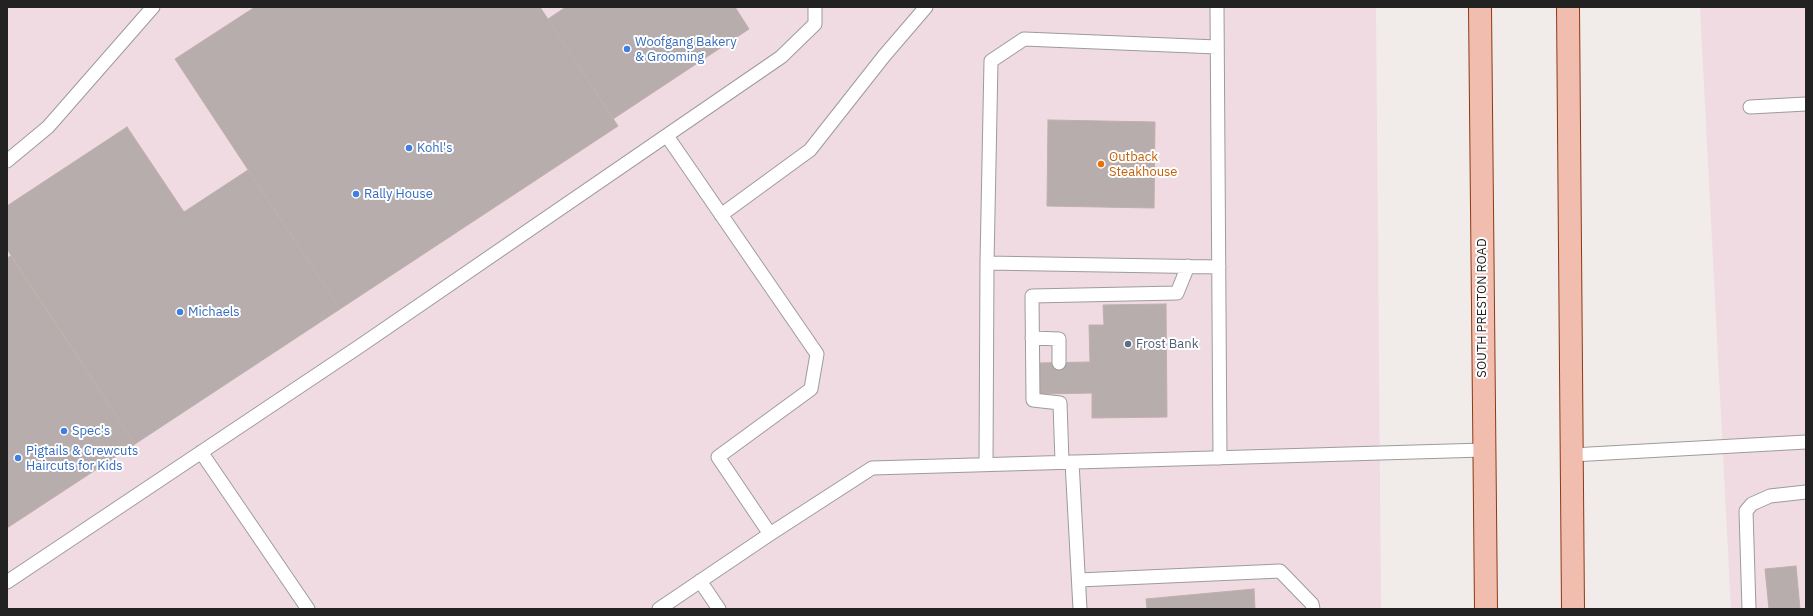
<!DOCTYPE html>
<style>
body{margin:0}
#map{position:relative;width:1813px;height:616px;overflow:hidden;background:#f1ecea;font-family:"IBM Plex Sans",sans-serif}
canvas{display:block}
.frame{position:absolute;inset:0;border:8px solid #222;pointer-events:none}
</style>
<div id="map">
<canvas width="1813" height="616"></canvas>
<div class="frame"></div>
</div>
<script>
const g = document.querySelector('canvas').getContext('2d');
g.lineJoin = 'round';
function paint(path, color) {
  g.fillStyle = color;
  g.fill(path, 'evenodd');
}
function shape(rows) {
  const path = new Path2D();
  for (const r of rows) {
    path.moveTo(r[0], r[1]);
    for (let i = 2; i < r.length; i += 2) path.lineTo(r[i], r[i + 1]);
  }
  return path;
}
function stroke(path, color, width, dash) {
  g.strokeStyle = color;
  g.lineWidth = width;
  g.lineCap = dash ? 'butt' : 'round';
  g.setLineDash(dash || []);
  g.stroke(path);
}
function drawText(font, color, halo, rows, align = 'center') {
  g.font = font + ' "IBM Plex Sans",sans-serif';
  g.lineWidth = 4;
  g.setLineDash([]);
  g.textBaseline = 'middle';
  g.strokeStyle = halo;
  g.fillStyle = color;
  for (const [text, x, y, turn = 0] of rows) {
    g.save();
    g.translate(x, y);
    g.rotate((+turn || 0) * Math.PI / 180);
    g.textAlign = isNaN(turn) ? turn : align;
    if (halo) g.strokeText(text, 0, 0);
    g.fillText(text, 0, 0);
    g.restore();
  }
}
paint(shape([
 [7,7,1376,7,1381,609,7,609],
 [1700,7,1806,7,1806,609,1731,609]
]), '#efdbe1');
const building = shape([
 [255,7,540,7,618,126,340,309,175,59,255,7],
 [566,7,735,7,749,29,613,119,548,19,566,7],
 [1048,120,1155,122,1154,208,1047,206,1048,120],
 [127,127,184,212,248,170,340,309,135,444,7,249,7,206,127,127],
 [11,256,135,444,7,528,7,258,11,256],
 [1166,304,1167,417,1092,418,1092,393,1039,394,1038,363,1090,362,1089,325,1104,325,1103,305,1166,304],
 [1796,566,1800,609,1769,609,1765,569,1796,566],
 [1254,589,1255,609,1147,609,1146,599,1254,589]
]);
paint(building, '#b6adac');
stroke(building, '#c1afad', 1);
const lane = shape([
 [1217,7,1220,458],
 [1750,107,1806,104],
 [667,136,817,354,811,389,718,457,770,534],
 [7,161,48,127,153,7],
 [721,215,810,150,884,56,926,7],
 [987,263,991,61,1024,39,1217,47],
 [1032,338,1059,339,1059,363],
 [201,452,308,609],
 [1572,455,1806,442],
 [1062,462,1060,403,1033,400,1032,296,1177,293,1188,266],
 [1072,462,1080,609],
 [986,464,987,263,1219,267],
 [1079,580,1280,571,1312,604,1313,609],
 [700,581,719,609],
 [7,582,360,346,781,57,815,24,815,7],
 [659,609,770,534,872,468,1483,450],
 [1749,609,1746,511,1752,504,1770,496,1806,492]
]);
const primary = shape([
 [1480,7,1486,609],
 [1568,7,1573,609]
]);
stroke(lane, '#9c9c9c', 15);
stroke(primary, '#8c3a13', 24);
stroke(lane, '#fff', 13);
stroke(primary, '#f1bdae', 22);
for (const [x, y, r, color] of [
 [627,49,4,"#3f7fe0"],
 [409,148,4,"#3f7fe0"],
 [1101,164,4,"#e8710a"],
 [356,194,4,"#3f7fe0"],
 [180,312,4,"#3f7fe0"],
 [1128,344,4,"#5c6f8a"],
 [64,431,4,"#3f7fe0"],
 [18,458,4,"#3f7fe0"]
]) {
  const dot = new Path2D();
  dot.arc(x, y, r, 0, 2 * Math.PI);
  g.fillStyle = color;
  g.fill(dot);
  stroke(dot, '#fff', 1.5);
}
drawText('13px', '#366cbe', '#fff', [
 ["Woofgang Bakery",635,42],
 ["& Grooming",635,57],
 ["Kohl's",417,148],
 ["Rally House",364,194],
 ["Michaels",188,312],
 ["Spec's",72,431],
 ["Pigtails & Crewcuts",26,451],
 ["Haircuts for Kids",26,466]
], 'left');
drawText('13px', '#c56008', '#fff', [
 ["Outback",1109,157],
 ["Steakhouse",1109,172]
], 'left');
drawText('13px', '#222', '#fff', [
 ["SOUTH PRESTON ROAD",1482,308,-90]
]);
drawText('13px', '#4e5e75', '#fff', [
 ["Frost Bank",1136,344]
], 'left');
</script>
